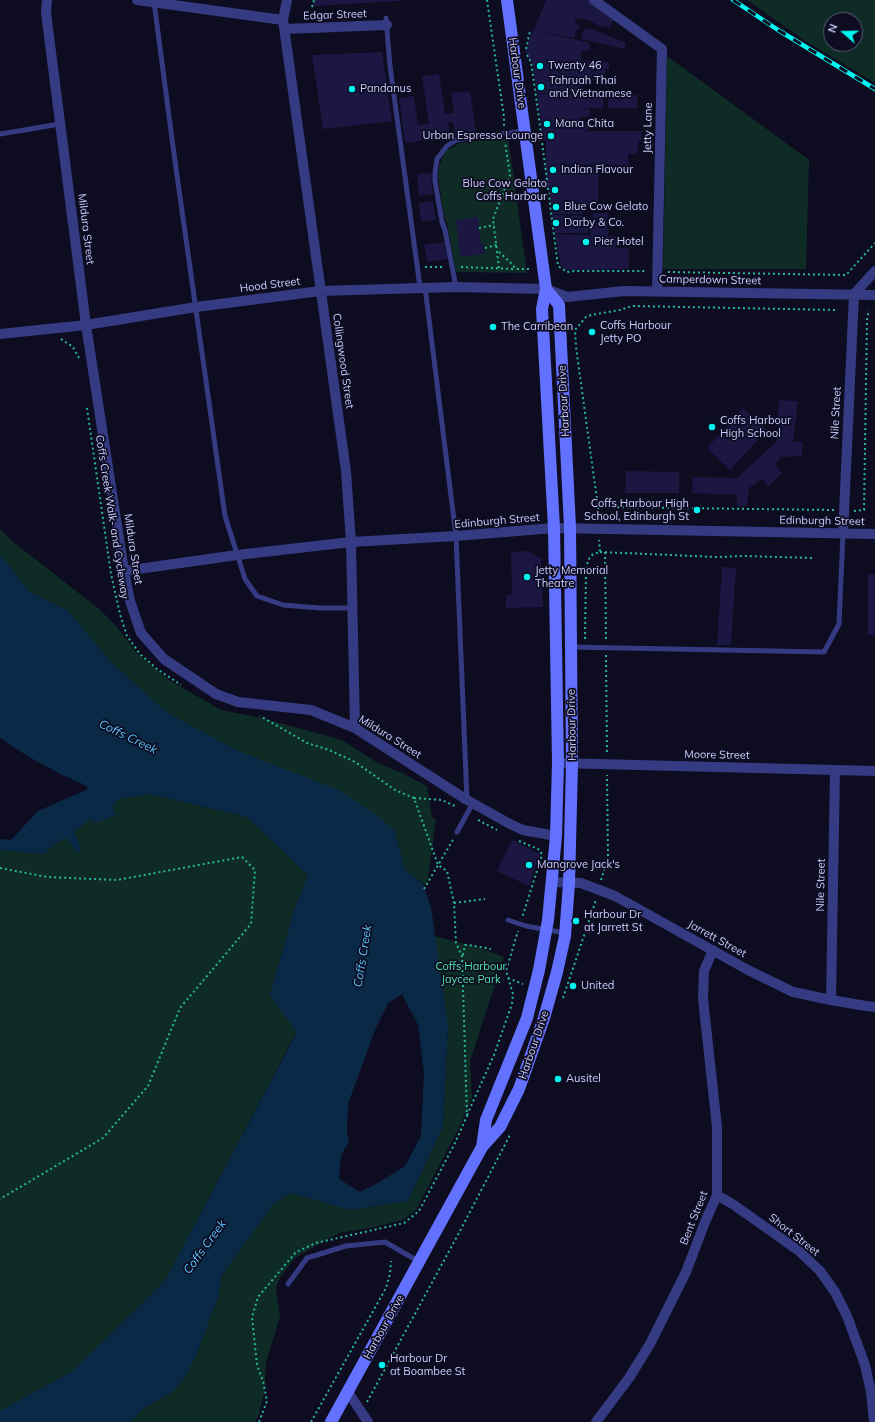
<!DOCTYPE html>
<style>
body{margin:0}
#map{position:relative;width:875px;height:1422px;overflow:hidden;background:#0d0c20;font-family:Mulish,sans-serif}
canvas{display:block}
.north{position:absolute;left:823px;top:12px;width:40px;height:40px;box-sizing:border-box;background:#0d0c20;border:1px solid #595979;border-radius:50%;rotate:290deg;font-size:11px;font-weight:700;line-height:16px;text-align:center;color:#cbccff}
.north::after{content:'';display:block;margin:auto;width:14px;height:18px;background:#00f6f1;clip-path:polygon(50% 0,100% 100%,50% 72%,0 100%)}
</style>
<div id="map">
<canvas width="875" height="1422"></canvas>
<div class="north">N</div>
</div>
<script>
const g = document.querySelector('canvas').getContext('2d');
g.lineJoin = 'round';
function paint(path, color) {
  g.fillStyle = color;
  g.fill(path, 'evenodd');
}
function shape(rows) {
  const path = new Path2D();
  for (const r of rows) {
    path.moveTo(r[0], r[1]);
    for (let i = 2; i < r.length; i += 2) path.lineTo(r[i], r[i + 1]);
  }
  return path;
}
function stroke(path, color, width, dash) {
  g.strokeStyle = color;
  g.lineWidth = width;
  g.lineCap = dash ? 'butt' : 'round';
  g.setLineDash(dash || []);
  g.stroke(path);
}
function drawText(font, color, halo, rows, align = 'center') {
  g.font = font + ' Mulish,sans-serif';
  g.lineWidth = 3.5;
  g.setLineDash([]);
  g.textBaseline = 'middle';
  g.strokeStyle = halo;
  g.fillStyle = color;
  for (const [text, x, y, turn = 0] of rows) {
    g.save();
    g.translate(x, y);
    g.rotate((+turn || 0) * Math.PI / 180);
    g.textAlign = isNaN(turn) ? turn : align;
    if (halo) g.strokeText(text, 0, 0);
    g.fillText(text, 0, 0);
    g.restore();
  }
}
paint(shape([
 [747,0,875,0,875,83,807,42],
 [831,20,855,20,855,44,831,44],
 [667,56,809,160,806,269,663,269],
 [508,137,527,273,456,272,447,223,444,216,438,176,439,167,442,158,445,152,451,148,460,143],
 [0,529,12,541,98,608,116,626,136,652,169,680,221,710,262,718,342,740,378,763,402,773,427,786,432,817,436,820,427,884,423,884,405,870,395,831,238,751,166,712,111,662,68,611,28,591,0,554],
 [150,794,247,817,308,875,294,911,270,995,297,1031,165,1281,73,1371,0,1411,0,850,44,854,57,842,66,838,78,853,81,848,74,831,91,819,116,815,112,805,120,799],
 [434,936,474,946,504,957,470,1061,472,1098,461,1124,416,1210,403,1220,375,1227,339,1233,296,1257,281,1276,276,1288,280,1317,266,1362,265,1389,259,1414,255,1422,130,1422,144,1408,172,1392,185,1377,196,1355,218,1298,222,1275,273,1204,291,1193,350,1210,408,1201,443,1126,448,1025]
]), '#0f2b26');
paint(shape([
 [0,554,28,591,68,611,111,662,166,712,238,751,339,790,375,814,395,831,405,870,423,884,431,907,448,1025,443,1126,408,1201,350,1210,291,1193,273,1204,222,1275,218,1298,196,1355,185,1377,172,1392,144,1408,130,1422,0,1422,0,1411,73,1371,165,1281,297,1032,270,995,294,911,308,875,247,817,150,794,120,799,112,805,116,815,95,823,91,819,74,831,81,848,78,854,66,838,57,842,44,854,0,850,0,839,11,840,38,811,88,789,85,785,62,775,29,757,0,738],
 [402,994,418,1025,424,1074,421,1136,405,1166,376,1184,360,1192,339,1179,341,1155,349,1142,347,1132,348,1104,375,1030,388,1003]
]), '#0a2946');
paint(shape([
 [315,0,400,0,400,1,313,6],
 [546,0,591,0,610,15,609,18,613,19,610,28,604,25,603,28,589,20,576,18,575,24,580,25,579,30,576,30,574,38,534,30],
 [589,28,626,43,625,49,581,39,584,29,588,30],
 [533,30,590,43,590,50,581,51,581,61,605,61,605,62,609,62,609,69,605,69,605,74,600,74,599,80,584,80,584,82,580,82,580,92,537,93,532,61,529,59,525,51],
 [382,52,392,122,375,123,323,129,312,55],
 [439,74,445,114,454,113,451,93,470,91,476,133,455,136,453,122,448,122,450,137,405,143,399,98,414,96,418,125,429,124,422,76],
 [537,94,587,94,587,97,604,97,603,108,576,108,590,109,590,116,581,117,581,122,588,123,588,130,582,131,642,131,641,141,638,141,637,154,628,154,629,165,546,164,546,140,544,141,542,130],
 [608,95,637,95,637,108,608,108],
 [544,164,599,167,598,206,583,206,583,214,553,214],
 [431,173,433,194,419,196,417,174],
 [433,201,436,220,421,222,419,203],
 [593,213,608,213,608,236,616,236,616,248,629,248,629,269,566,270,561,265,555,234,590,235,590,225,592,225],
 [552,215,588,216,588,233,555,233],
 [478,217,481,244,484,244,485,254,460,257,456,220],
 [444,242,448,259,428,262,424,245],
 [779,400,798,401,793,442,802,442,802,456,780,457,775,466,782,473,769,486,762,479,749,488,747,506,737,506,737,495,692,493,693,477,737,478,777,441],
 [743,408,767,430,730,470,707,448],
 [626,471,679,472,679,493,625,493],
 [529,551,541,559,543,607,506,608,506,595,512,595,511,552],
 [722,567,736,568,731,645,717,645],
 [868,574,875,574,875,635,868,635],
 [512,840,540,854,529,886,497,871]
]), '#1b1742');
stroke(shape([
 [487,0,504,117,504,126],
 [312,7,314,0],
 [526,49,530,31],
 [527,55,531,62,538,111,558,266,567,272,574,271,647,271],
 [479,228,494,225],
 [485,248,497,245],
 [499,252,510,262,516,269,532,269],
 [425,267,444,267],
 [461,267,516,269],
 [499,268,493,219,510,175,505,142],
 [668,272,846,275,875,243],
 [61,339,73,347,80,360],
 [87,408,111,574,120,614,127,636,140,654,157,669,181,685],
 [598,507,599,519],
 [834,510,598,507,576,347,575,330,586,317,591,315,620,310,632,306,838,310],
 [854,511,864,510,867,320,869,310],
 [600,552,717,557,744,556,813,558],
 [605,552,606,641],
 [585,639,586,570,588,560,593,554,600,552,599,540],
 [606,655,607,755],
 [414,798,442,800,455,806],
 [478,820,497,830],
 [519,841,540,850,542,855,522,918],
 [0,868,47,877,117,880,242,857,255,870,251,924,180,1008,148,1086,103,1138,0,1199],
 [601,880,608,858,607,775],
 [424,889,454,838],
 [454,903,485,899],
 [463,955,465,945,469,945,491,949],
 [508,978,523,984],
 [563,998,596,900],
 [467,1115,494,1055,512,1004,513,994,506,971,518,931],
 [367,1402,460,1231,511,1133],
 [259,1422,267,1401,263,1381,257,1365,252,1317,258,1297,296,1252,316,1243,404,1223,419,1211,454,1145,467,1116,462,956,456,943,454,903,447,871,438,865,414,798,395,790,355,762,329,750,307,743,260,716],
 [311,1422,386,1288,390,1274,391,1261]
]), '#28b69d', 2, [2, 3]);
stroke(shape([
 [154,2,174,154,225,516,245,579,257,596,283,605,320,608,352,608],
 [386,18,390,66,420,287],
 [0,134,60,124],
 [425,287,456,536,467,800],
 [456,287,445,230,442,222,435,181,435,173,437,159,447,146,456,140,524,131],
 [571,647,824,652,839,624,843,534],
 [457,832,473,803],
 [508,920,526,926,565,933],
 [288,1284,307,1258,346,1246,385,1242,418,1261]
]), '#353b82', 5);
stroke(shape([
 [47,0,46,13,86,325,124,571,130,601,141,633,164,659,216,694,238,702,311,710,355,728,467,800,510,824,523,830,556,836],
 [137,0,283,20],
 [287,0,283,20,346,471,351,542,355,728],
 [594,0,662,49,657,291],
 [285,29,387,25],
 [0,334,86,325,196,307,320,291,456,287,546,289,567,297,624,291,875,295],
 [843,534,854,294,875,271],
 [124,571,237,555,351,542,456,536,554,528,875,534],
 [558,763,875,771],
 [551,882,581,883,615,896,748,970,793,992,831,1000,866,1006,875,1007],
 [831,1000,835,770],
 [717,1195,734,1205,799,1251,820,1271,835,1292,847,1316,865,1365,871,1392,874,1422],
 [348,1392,368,1422],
 [596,1422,629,1378,650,1344,686,1272,705,1222,717,1195,717,1127,703,999,704,971,713,950]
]), '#353b82', 10);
stroke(shape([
 [482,1147,486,1120,527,1018,539,970,548,920,556,836,558,763,554,528,542,309,546,289,507,0],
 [331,1422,482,1147,500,1127,519,1089,544,1018,557,972,565,936,569,884,572,764,570,527,559,305,546,289]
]), '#6271ff', 12);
const rail = shape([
 [733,0,778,30,875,89]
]);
stroke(rail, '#00f6f1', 4.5);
stroke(rail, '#0d0c20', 3, [9]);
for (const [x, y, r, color] of [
 [540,66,4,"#00f6f1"],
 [541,87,4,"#00f6f1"],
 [352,89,4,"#00f6f1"],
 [547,124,4,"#00f6f1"],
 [551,136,4,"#00f6f1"],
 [553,170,4,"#00f6f1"],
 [555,190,4,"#00f6f1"],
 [556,207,4,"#00f6f1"],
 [556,223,4,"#00f6f1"],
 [586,242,4,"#00f6f1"],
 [493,327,4,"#00f6f1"],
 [592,332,4,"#00f6f1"],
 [712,427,4,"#00f6f1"],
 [697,510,4,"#00f6f1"],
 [527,577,4,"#00f6f1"],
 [529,865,4,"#00f6f1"],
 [576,921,4,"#00f6f1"],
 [573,986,4,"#00f6f1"],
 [558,1079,4,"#00f6f1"],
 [382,1365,4,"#00f6f1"]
]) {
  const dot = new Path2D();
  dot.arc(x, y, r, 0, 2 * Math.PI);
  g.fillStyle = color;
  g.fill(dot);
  stroke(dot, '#0d0c20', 1.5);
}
drawText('11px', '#cbccff', '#0d0c20', [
 ["Edgar Street",335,15,-2],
 ["Harbour Drive",517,73,82],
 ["Jetty Lane",648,128,-89],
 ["Mildura Street",86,229,83],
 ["Camperdown Street",710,280,1],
 ["Hood Street",270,285,-7],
 ["Collingwood Street",343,361,82],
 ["Harbour Drive",564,401,-93],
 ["Nile Street",836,413,-87],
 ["Coffs Creek Walk- and Cycleway",112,517,81],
 ["Edinburgh Street",497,521,-5],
 ["Edinburgh Street",822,521,1],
 ["Mildura Street",133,549,81],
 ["Harbour Drive",572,725,-91],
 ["Mildura Street",390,737,32],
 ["Moore Street",717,755,1],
 ["Nile Street",821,885,-89],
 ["Jarrett Street",717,939,29],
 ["Harbour Drive",534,1045,-71],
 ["Bent Street",694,1218,-68],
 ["Short Street",794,1235,38],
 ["Harbour Drive",384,1327,-61]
]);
drawText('11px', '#cbccff', '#0d0c20', [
 ["Twenty 46",548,66],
 ["Tahruah Thai",549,81],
 ["and Vietnamese",549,94],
 ["Pandanus",360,89],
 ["Mana Chita",555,124],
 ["Urban Espresso Lounge",543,136,"right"],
 ["Indian Flavour",561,170],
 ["Blue Cow Gelato",547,184,"right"],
 ["Coffs Harbour",547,197,"right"],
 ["Blue Cow Gelato",564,207],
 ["Darby & Co.",564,223],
 ["Pier Hotel",594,242],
 ["Coffs Harbour",600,326],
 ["Jetty PO",600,339],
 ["The Carribean",501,327],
 ["Coffs Harbour",720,421],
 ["High School",720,434],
 ["Coffs Harbour High",689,504,"right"],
 ["School, Edinburgh St",689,517,"right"],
 ["Jetty Memorial",535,571],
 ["Theatre",535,584],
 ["Mangrove Jack's",537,865],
 ["Harbour Dr",584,915],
 ["at Jarrett St",584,928],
 ["United",581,986],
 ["Ausitel",566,1079],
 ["Harbour Dr",390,1359],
 ["at Boambee St",390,1372]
], 'left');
drawText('11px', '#52e4ae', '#0d0c20', [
 ["Coffs Harbour",471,967],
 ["Jaycee Park",471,980]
]);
drawText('italic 12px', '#59c6ff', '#0d0c20', [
 ["Coffs Creek",128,737,26],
 ["Coffs Creek",363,956,-81],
 ["Coffs Creek",205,1247,-54]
]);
</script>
